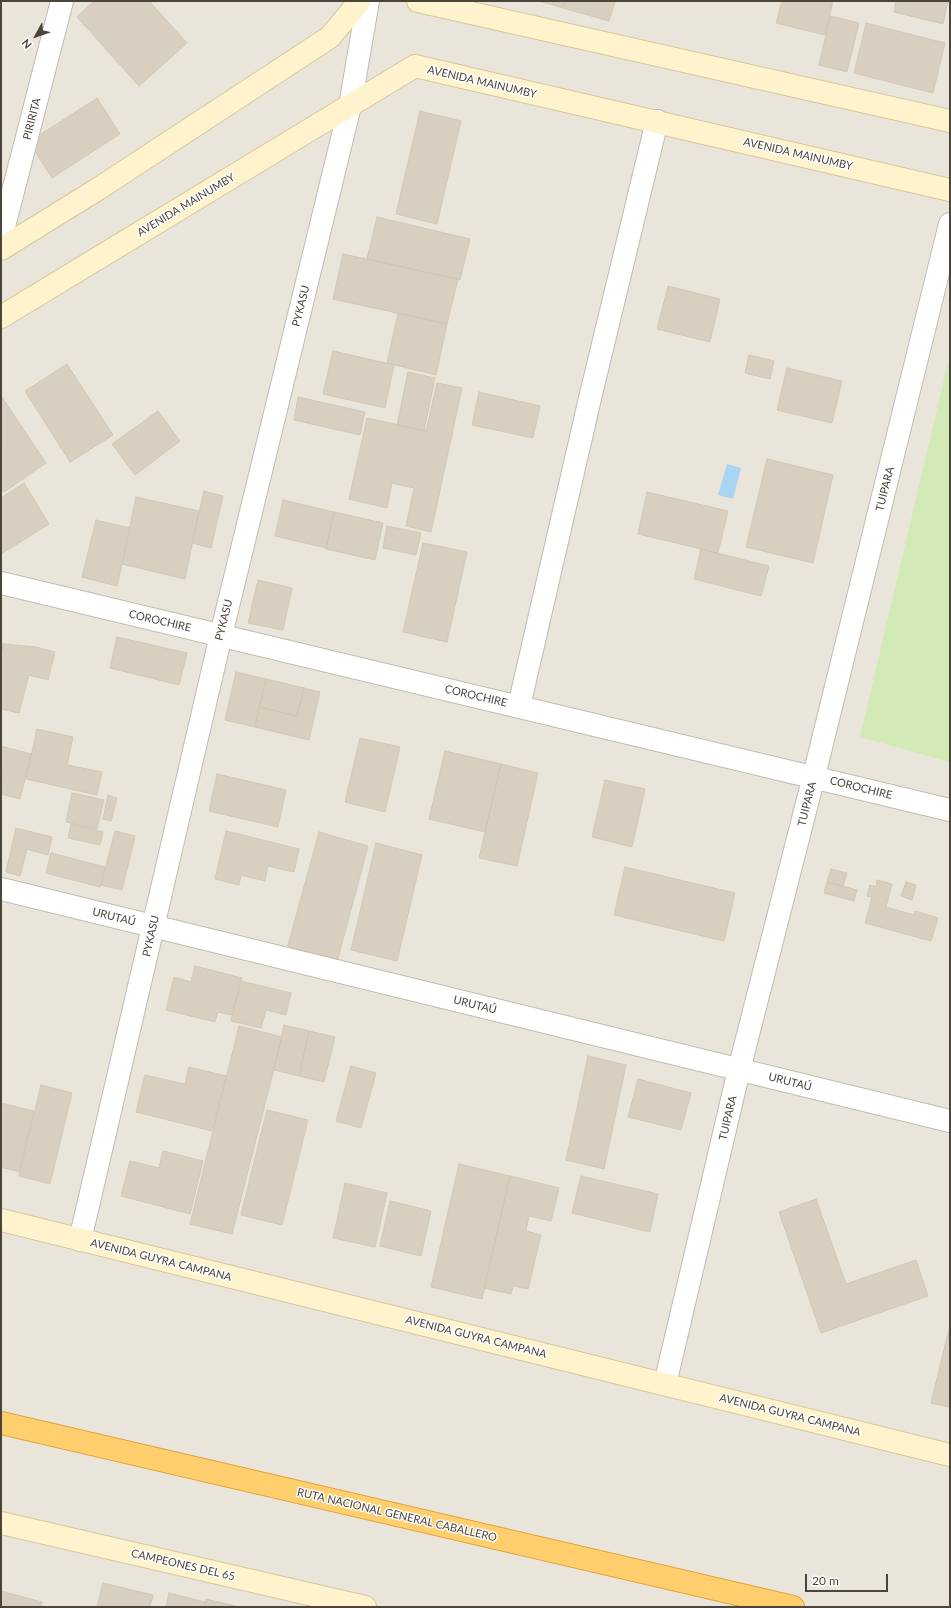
<!DOCTYPE html>
<meta charset="utf-8">
<style>
body{margin:0}
#map{position:relative;width:951px;height:1608px;overflow:hidden;background:#f6f3ec;font-family:Lato,sans-serif}
canvas{display:block}
.frame{position:absolute;inset:0;border:2px solid #4b4439;pointer-events:none}
.north{position:absolute;left:16px;top:16px;width:40px;height:40px;-webkit-text-stroke:3px #fff;paint-order:stroke;rotate:230deg;font-size:11px;font-weight:700;line-height:16px;text-align:center;color:#4b4439}
.north::after{content:'';display:block;margin:auto;width:14px;height:18px;background:#4b4439;clip-path:polygon(50% 0,100% 100%,50% 72%,0 100%)}
.scale{position:absolute;left:805px;top:1574px;width:83px;height:18px;box-sizing:border-box;border:2px solid #4b4439;border-top:0;padding-left:5px;font-size:12px;line-height:14px;white-space:nowrap;color:#4b4439;-webkit-text-stroke:3px #fff;paint-order:stroke}
</style>
<div id="map">
<canvas width="951" height="1608"></canvas>
<div class="frame"></div>
<div class="north">N</div>
<div class="scale">20 m</div>
</div>
<script>
const g = document.querySelector('canvas').getContext('2d');
g.lineJoin = 'round';
function paint(path, color) {
  g.fillStyle = color;
  g.fill(path, 'evenodd');
}
function shape(rows) {
  const path = new Path2D();
  for (const r of rows) {
    path.moveTo(r[0], r[1]);
    for (let i = 2; i < r.length; i += 2) path.lineTo(r[i], r[i + 1]);
  }
  return path;
}
function stroke(path, color, width, dash) {
  g.strokeStyle = color;
  g.lineWidth = width;
  g.lineCap = dash ? 'butt' : 'round';
  g.setLineDash(dash || []);
  g.stroke(path);
}
function drawText(font, color, halo, rows, align = 'center') {
  g.font = font + ' Lato,sans-serif';
  g.lineWidth = 3;
  g.setLineDash([]);
  g.textBaseline = 'middle';
  g.strokeStyle = halo;
  g.fillStyle = color;
  for (const [text, x, y, turn = 0] of rows) {
    g.save();
    g.translate(x, y);
    g.rotate((+turn || 0) * Math.PI / 180);
    g.textAlign = isNaN(turn) ? turn : align;
    if (halo) g.strokeText(text, 0, 0);
    g.fillText(text, 0, 0);
    g.restore();
  }
}
paint(shape([
 [1,1,950,1,950,1607,1,1607]
]), '#eae5da');
paint(shape([
 [950,354,950,762,860,737]
]), '#d2eab5');
paint(shape([
 [727,464,741,468,733,499,718,495]
]), '#a9d4f2');
const building = shape([
 [94,1,149,1,187,43,139,86,77,17,94,1],
 [539,1,565,1,563,8,539,1],
 [565,1,615,1,609,21,563,8,565,1],
 [782,1,833,1,825,35,776,23,782,1],
 [896,1,948,1,943,24,894,12,896,1],
 [830,16,859,23,847,72,819,65,830,16],
 [866,23,945,43,933,93,854,73,866,23],
 [97,98,120,134,52,178,29,142,97,98],
 [420,111,461,121,437,224,396,214,420,111],
 [377,217,470,239,460,280,367,259,377,217],
 [343,254,458,279,447,324,333,299,343,254],
 [668,286,720,299,710,342,657,329,668,286],
 [398,313,447,324,436,375,387,363,398,313],
 [333,351,394,365,385,408,323,394,333,351],
 [749,355,774,361,770,379,745,373,749,355],
 [67,364,113,435,70,462,25,391,67,364],
 [787,368,842,381,832,423,777,410,787,368],
 [408,372,435,378,424,431,397,425,408,372],
 [437,383,462,388,431,532,406,526,414,488,392,483,387,508,349,499,367,418,426,431,437,383],
 [479,392,540,406,533,438,472,425,479,392],
 [2,397,46,463,4,492,1,488,2,397],
 [298,397,365,412,360,435,294,420,298,397],
 [158,411,180,441,135,475,112,444,158,411],
 [767,459,833,475,813,563,746,547,767,459],
 [24,483,49,524,1,554,1,498,24,483],
 [204,491,223,496,211,548,192,543,204,491],
 [647,492,728,511,718,553,638,534,647,492],
 [136,497,199,511,185,579,122,564,136,497],
 [283,500,334,512,326,548,275,536,283,500],
 [334,512,383,523,375,560,326,549,334,512],
 [96,520,130,528,117,586,82,577,96,520],
 [387,526,421,533,416,555,383,548,387,526],
 [423,543,467,552,447,642,403,632,423,543],
 [701,549,769,566,761,596,694,579,701,549],
 [258,580,292,588,283,630,248,623,258,580],
 [117,637,187,653,179,685,110,668,117,637],
 [1,643,4,644,1,655,1,643],
 [4,644,36,647,55,652,48,680,29,675,19,713,1,709,1,655,4,644],
 [236,672,266,679,255,727,225,720,236,672],
 [266,679,304,688,297,716,259,707,266,679],
 [304,688,320,692,309,740,255,727,259,707,297,716,304,688],
 [37,729,73,737,67,765,102,772,97,795,26,779,37,729],
 [360,738,400,747,385,812,345,802,360,738],
 [1,746,31,754,20,799,1,794,3,772,1,772,1,746],
 [445,751,501,764,485,832,429,819,445,751],
 [501,764,538,773,517,866,479,858,501,764],
 [217,774,286,790,278,827,209,811,217,774],
 [605,780,645,789,632,847,592,837,605,780],
 [72,793,104,800,97,829,66,822,72,793],
 [108,795,117,798,111,821,103,819,108,795],
 [71,824,103,832,100,845,68,838,71,824],
 [16,828,52,837,48,855,27,849,20,876,6,872,16,828],
 [115,831,135,836,122,890,101,885,115,831],
 [226,831,299,849,294,872,268,866,265,881,241,875,239,885,215,879,226,831],
 [319,832,368,846,337,962,287,949,319,832],
 [376,843,422,855,397,961,351,950,376,843],
 [51,853,105,867,100,887,46,873,51,853],
 [625,867,735,893,724,941,614,915,625,867],
 [831,869,847,873,843,886,827,882,831,869],
 [877,880,892,884,886,907,914,915,915,911,938,918,931,941,865,923,872,897,867,896,870,885,876,887,877,880],
 [827,882,857,890,854,901,824,893,827,882],
 [906,882,916,885,912,900,901,896,906,882],
 [195,966,242,978,232,1015,218,1012,215,1022,166,1010,174,977,191,982,195,966],
 [241,981,291,993,286,1015,266,1010,261,1028,231,1021,241,981],
 [284,1025,309,1031,299,1076,274,1070,284,1025],
 [239,1026,282,1037,232,1234,190,1224,239,1026],
 [309,1031,335,1037,324,1082,299,1076,309,1031],
 [588,1056,626,1065,604,1169,566,1160,588,1056],
 [351,1066,376,1073,361,1128,336,1121,351,1066],
 [189,1067,226,1076,212,1131,136,1112,145,1075,185,1084,189,1067],
 [638,1079,691,1093,681,1130,628,1117,638,1079],
 [41,1085,72,1093,50,1184,19,1176,41,1085],
 [1,1103,34,1111,19,1172,1,1167,1,1103],
 [267,1110,308,1120,282,1225,241,1215,267,1110],
 [163,1151,203,1161,190,1214,121,1196,130,1161,159,1168,163,1151],
 [459,1164,510,1176,482,1299,431,1287,459,1164],
 [510,1176,559,1188,551,1221,529,1216,526,1231,541,1235,528,1289,513,1286,511,1294,484,1288,510,1176],
 [581,1176,658,1194,650,1232,572,1213,581,1176],
 [345,1183,387,1193,375,1247,333,1238,345,1183],
 [816,1199,846,1284,916,1260,928,1296,821,1333,779,1212,816,1199],
 [390,1201,431,1211,421,1256,380,1246,390,1201],
 [949,1329,950,1329,950,1407,931,1403,949,1329],
 [103,1583,153,1595,150,1607,97,1607,103,1583],
 [1,1591,42,1602,41,1607,1,1607,1,1591],
 [169,1593,205,1602,204,1607,166,1607,169,1593],
 [206,1599,239,1607,205,1607,206,1599]
]);
paint(building, '#d8cfc1');
stroke(building, '#d3c7b4', 1);
const street = shape([
 [1,238,62,1],
 [1,583,950,810],
 [519,706,591,394,657,121],
 [1,889,950,1121],
 [80,1240,221,635,350,106,368,1],
 [665,1384,739,1070,814,776,950,224]
]);
const secondary = shape([
 [418,1,950,121],
 [1,249,98,189,330,37,360,1],
 [1,317,415,66,950,190],
 [1,1220,950,1455],
 [1,1523,365,1607]
]);
const highway = shape([
 [1,1423,793,1607]
]);
stroke(street, '#c2bbae', 24);
stroke(secondary, '#d6c79b', 24);
stroke(highway, '#e0a43c', 24);
stroke(street, '#fff', 22);
stroke(secondary, '#fff3cd', 22);
stroke(highway, '#ffcf6e', 22);
drawText('11px', '#4b4439', '#fff', [
 ["AVENIDA MAINUMBY",482,82,13],
 ["PIRIRITA",32,119,-76],
 ["AVENIDA MAINUMBY",798,154,13],
 ["AVENIDA MAINUMBY",186,205,-31],
 ["PYKASU",301,306,-76],
 ["TUIPARA",885,489,-76],
 ["PYKASU",224,620,-76],
 ["COROCHIRE",160,621,13],
 ["COROCHIRE",476,696,13],
 ["COROCHIRE",861,788,14],
 ["TUIPARA",807,804,-76],
 ["URUTAÚ",114,917,14],
 ["PYKASU",151,936,-77],
 ["URUTAÚ",475,1005,14],
 ["URUTAÚ",790,1082,14],
 ["TUIPARA",728,1118,-77],
 ["AVENIDA GUYRA CAMPANA",161,1260,14],
 ["AVENIDA GUYRA CAMPANA",476,1337,14],
 ["AVENIDA GUYRA CAMPANA",790,1415,14],
 ["RUTA NACIONAL GENERAL CABALLERO",397,1515,13],
 ["CAMPEONES DEL 65",183,1565,13]
]);
</script>
